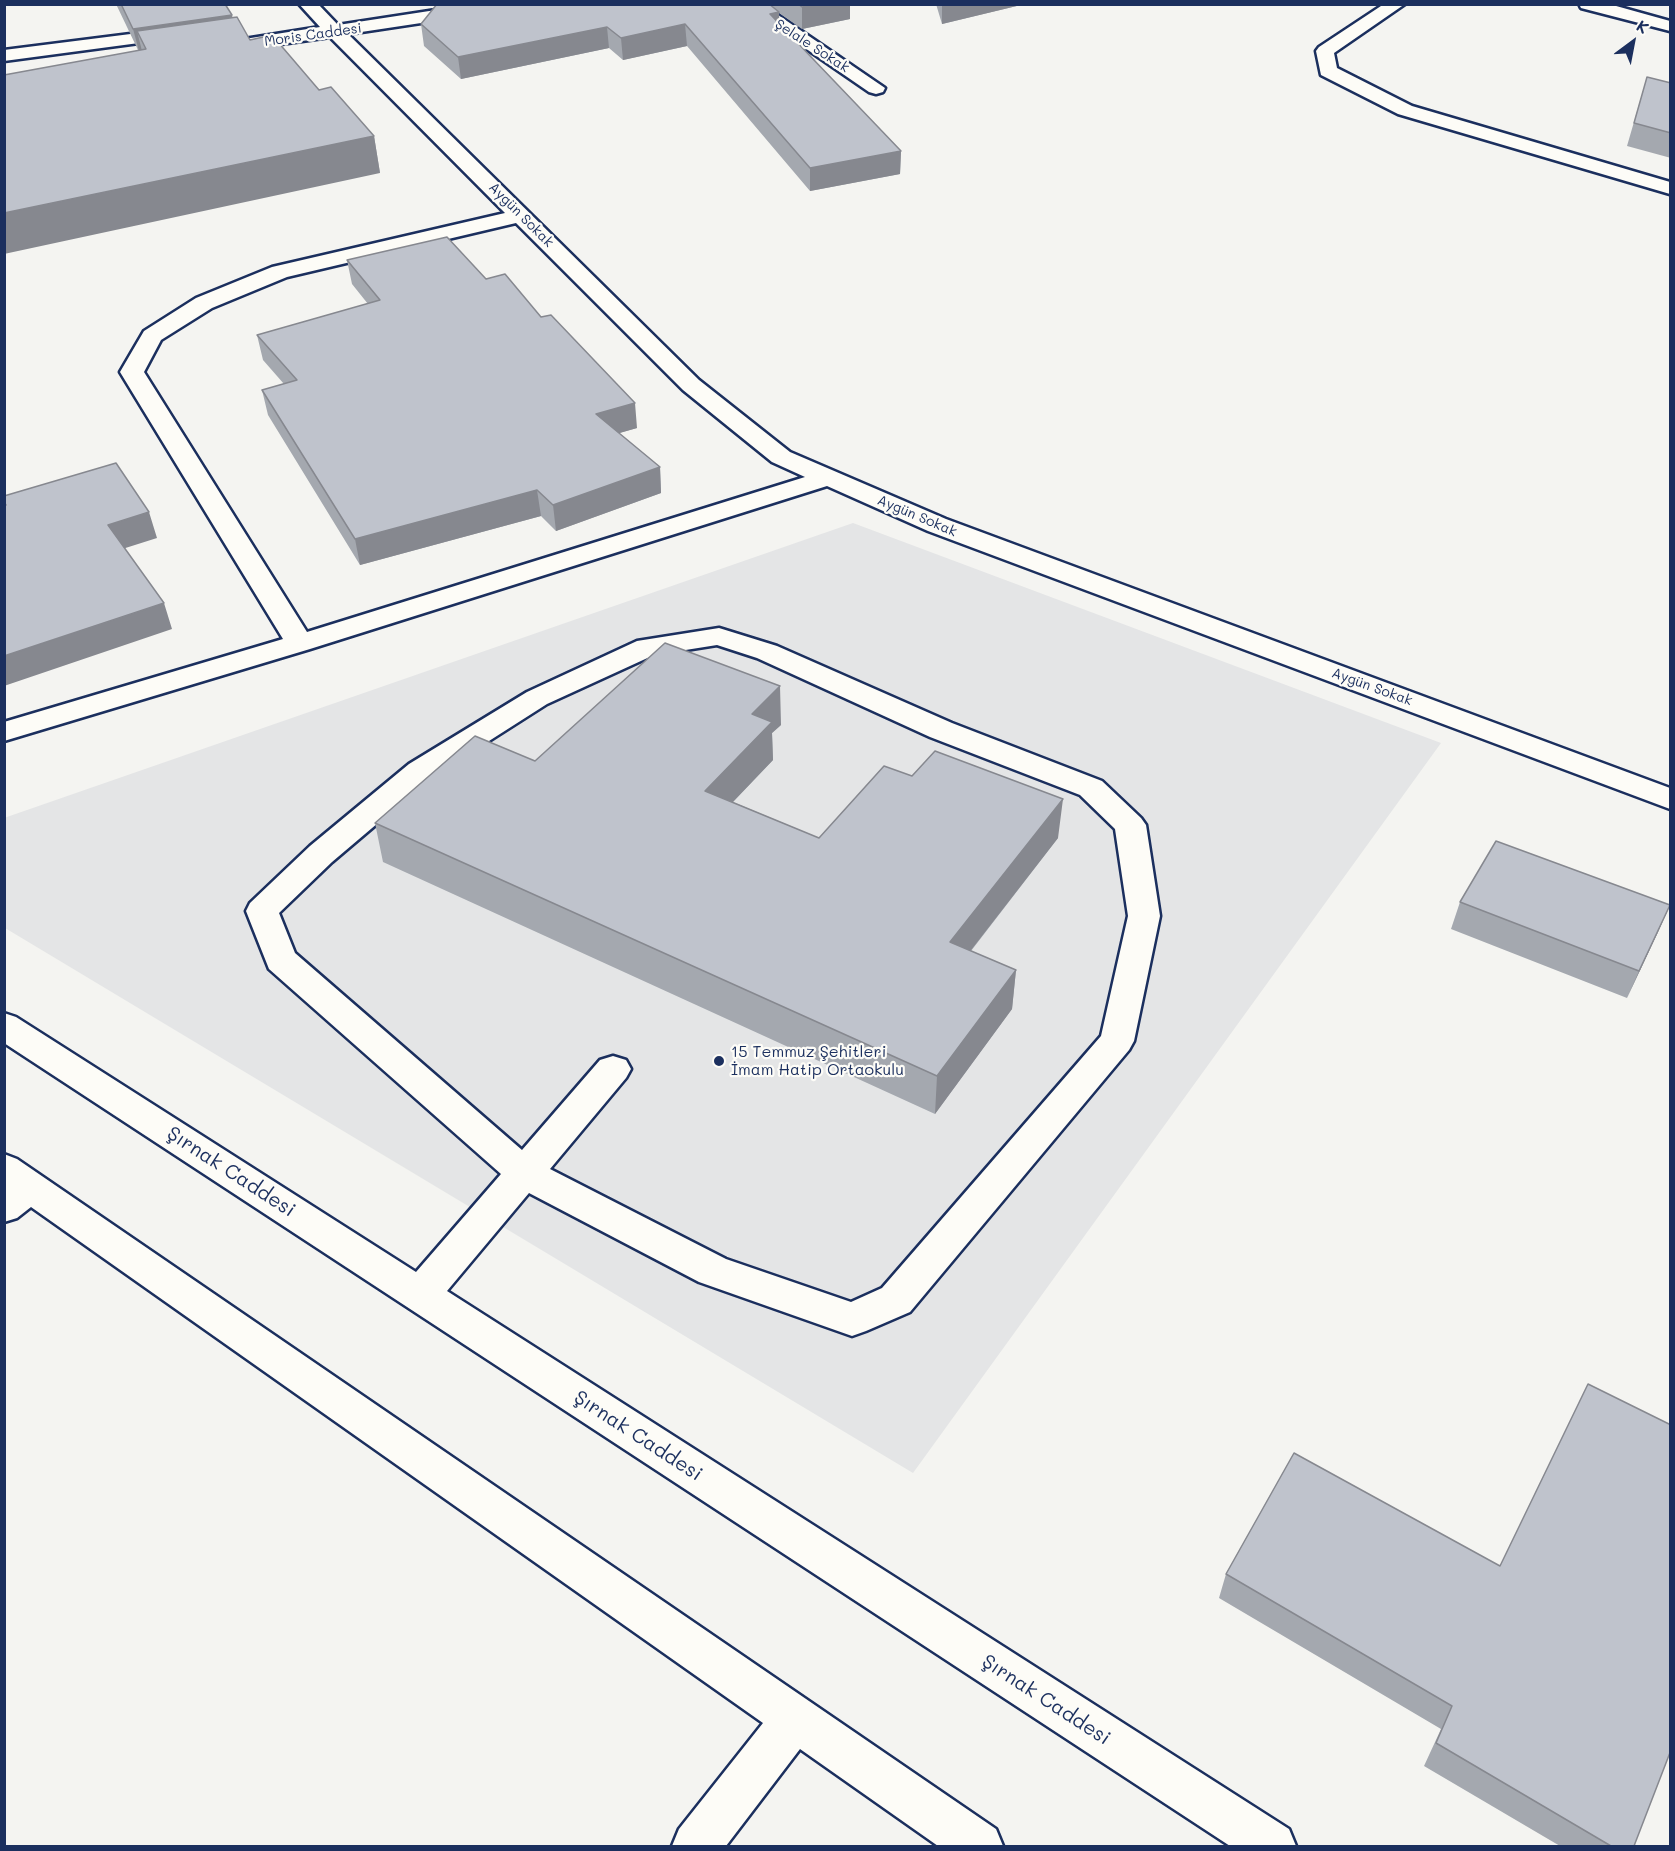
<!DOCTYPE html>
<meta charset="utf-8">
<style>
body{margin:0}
#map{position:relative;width:1675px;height:1851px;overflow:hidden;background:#f4f4f1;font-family:Mali,sans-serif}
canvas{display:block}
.frame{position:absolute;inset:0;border:6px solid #1b2f5e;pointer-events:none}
.north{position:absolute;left:1603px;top:12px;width:60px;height:60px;-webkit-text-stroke:4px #fdfcf7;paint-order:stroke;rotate:32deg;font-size:16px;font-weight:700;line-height:24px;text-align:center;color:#1b2f5e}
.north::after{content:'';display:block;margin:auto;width:21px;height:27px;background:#1b2f5e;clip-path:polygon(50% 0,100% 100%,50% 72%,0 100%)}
</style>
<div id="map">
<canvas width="1675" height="1851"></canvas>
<div class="frame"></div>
<div class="north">K</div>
</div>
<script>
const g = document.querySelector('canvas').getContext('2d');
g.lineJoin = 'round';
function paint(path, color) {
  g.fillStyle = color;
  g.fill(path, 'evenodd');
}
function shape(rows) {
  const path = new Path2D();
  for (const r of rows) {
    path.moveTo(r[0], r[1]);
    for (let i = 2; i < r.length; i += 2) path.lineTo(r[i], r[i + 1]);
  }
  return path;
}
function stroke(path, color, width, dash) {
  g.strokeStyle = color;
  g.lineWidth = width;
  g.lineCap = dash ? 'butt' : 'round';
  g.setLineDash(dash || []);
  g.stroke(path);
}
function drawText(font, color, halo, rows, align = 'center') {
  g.font = font + ' Mali,sans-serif';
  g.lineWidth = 4.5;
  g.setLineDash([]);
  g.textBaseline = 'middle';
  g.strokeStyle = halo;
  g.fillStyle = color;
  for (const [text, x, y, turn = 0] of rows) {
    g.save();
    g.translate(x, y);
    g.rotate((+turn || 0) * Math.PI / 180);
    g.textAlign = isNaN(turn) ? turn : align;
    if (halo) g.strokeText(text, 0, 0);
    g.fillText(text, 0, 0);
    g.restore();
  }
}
paint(shape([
 [853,523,1441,743,913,1473,5,928,4,818]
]), '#e4e5e6');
const minor = shape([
 [299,4,318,4,338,25,475,4,522,4,514,9,348,34,699,380,790,452,946,519,1670,788,1670,809,928,531,827,486,310,649,4,741,4,722,283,639,120,372,144,331,196,298,272,267,505,213,330,37,232,51,226,50,223,46,226,42,232,41,320,27,299,4],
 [516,223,683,390,772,462,805,477,307,632,144,372,161,340,212,308,287,277,516,223],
 [741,4,762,4,885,88,883,92,876,94,869,92,741,4],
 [1384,4,1405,4,1334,53,1337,68,1412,106,1670,182,1670,194,1398,114,1321,75,1316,51,1319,47,1384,4],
 [1579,4,1609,4,1670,21,1670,31,1581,8,1579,4],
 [178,28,184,29,187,33,184,37,4,61,4,50,178,28],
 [719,628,777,646,952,723,1102,781,1141,818,1146,825,1160,916,1134,1041,1129,1050,910,1312,866,1331,852,1336,699,1282,529,1193,447,1291,1289,1829,1296,1846,1230,1846,4,1043,4,1013,16,1017,416,1272,501,1174,269,969,246,911,250,903,310,846,409,764,527,692,637,641,719,628],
 [717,645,757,658,930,737,1080,795,1115,829,1128,916,1101,1036,882,1288,851,1302,726,1259,550,1169,626,1078,631,1069,626,1060,613,1056,600,1060,522,1150,295,953,279,913,332,862,431,778,547,704,654,655,717,645],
 [4,1154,17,1159,996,1829,1003,1846,938,1846,800,1749,726,1846,672,1846,679,1829,763,1723,31,1207,17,1218,4,1222,4,1154]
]);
stroke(minor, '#1b2f5e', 5);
paint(minor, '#fdfcf7');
paint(shape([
 [116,4,225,4,232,18,250,40,319,90,374,136,380,173,138,50],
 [437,4,850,4,850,19,802,29,779,13,779,23,901,151,900,174,810,191,687,46,623,60,609,48,461,79,424,46,421,24],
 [936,4,1025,4,942,24],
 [1647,77,1671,83,1671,158,1627,146],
 [347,260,486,279,541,317,637,428,619,433,660,467,661,493,556,531,541,516,360,565,268,415,262,390,284,384,263,360,257,335,368,304,352,284],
 [781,725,772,733,773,760,733,802,819,838,1058,838,971,951,1016,970,1012,1009,935,1114,383,862,375,823],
 [1460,902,1670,905,1658,932,1627,998,1451,929],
 [1294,1453,1634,1846,1560,1846,1424,1766,1441,1729,1219,1598,1226,1574]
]), '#a4a8af');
paint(shape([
 [815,4,850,4,850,19,802,29,802,7],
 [942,4,1025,4,942,24],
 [779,12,780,33,770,14],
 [232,15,236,37,137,31,142,51,139,51,133,29],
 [685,24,687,46,623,60,621,38],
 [607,27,609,48,461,79,458,57],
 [374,136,380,173,4,254,4,213],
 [901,151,900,174,810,191,810,168],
 [635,403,637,428,599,439,596,414],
 [660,467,661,493,556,531,553,505],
 [537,490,541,516,360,565,355,539],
 [149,512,157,538,116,551,108,525],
 [164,603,172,629,4,686,4,656],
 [780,686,781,725,772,733,773,760,707,829,705,791,752,714],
 [1063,799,1058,838,947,981,950,942],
 [1670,905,1658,932,1627,998,1639,971],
 [1016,970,1012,1009,935,1114,937,1076]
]), '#86888f');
const building = shape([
 [121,4,225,4,232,15,133,29,121,4],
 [437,4,769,4,779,12,770,14,901,151,810,168,685,24,621,38,607,27,458,57,421,24,437,4],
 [798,4,815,4,802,7,798,4],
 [237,17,250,40,272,35,319,90,331,87,374,136,4,213,4,75,146,49,137,31,237,17],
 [1647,77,1671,83,1671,133,1634,123,1647,77],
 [447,237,486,279,505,274,541,317,551,315,635,403,596,414,660,467,553,505,537,490,355,539,262,390,297,380,257,335,380,300,347,260,447,237],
 [116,463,149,512,108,525,164,603,4,656,4,506,6,505,4,502,4,496,116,463],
 [665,643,780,686,752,714,772,722,705,791,819,838,884,766,912,776,935,751,1063,799,950,942,1016,970,937,1076,375,823,475,736,535,761,665,643],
 [1496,841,1670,905,1639,971,1460,902,1496,841],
 [1588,1384,1671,1425,1671,1750,1634,1846,1611,1846,1436,1743,1452,1706,1226,1574,1294,1453,1500,1566,1588,1384]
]);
paint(building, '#bfc3cc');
stroke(building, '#86888f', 1.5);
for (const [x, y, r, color] of [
 [719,1061,6,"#1b2f5e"]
]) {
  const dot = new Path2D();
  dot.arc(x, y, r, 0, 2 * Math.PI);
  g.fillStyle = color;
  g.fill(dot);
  stroke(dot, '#fdfcf7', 2);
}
drawText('14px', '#1b2f5e', '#fdfcf7', [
 ["Moris Caddesi",313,35,-8],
 ["Şelale Sokak",812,46,33],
 ["Aygün Sokak",521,215,45],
 ["Aygün Sokak",917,516,23],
 ["Aygün Sokak",1372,687,20]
]);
drawText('16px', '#1b2f5e', '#fdfcf7', [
 ["15 Temmuz Şehitleri",731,1052],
 ["İmam Hatip Ortaokulu",731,1070]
], 'left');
drawText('20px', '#1b2f5e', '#fdfcf7', [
 ["Şırnak Caddesi",231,1172,33],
 ["Şırnak Caddesi",638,1436,33],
 ["Şırnak Caddesi",1046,1700,33]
]);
</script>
